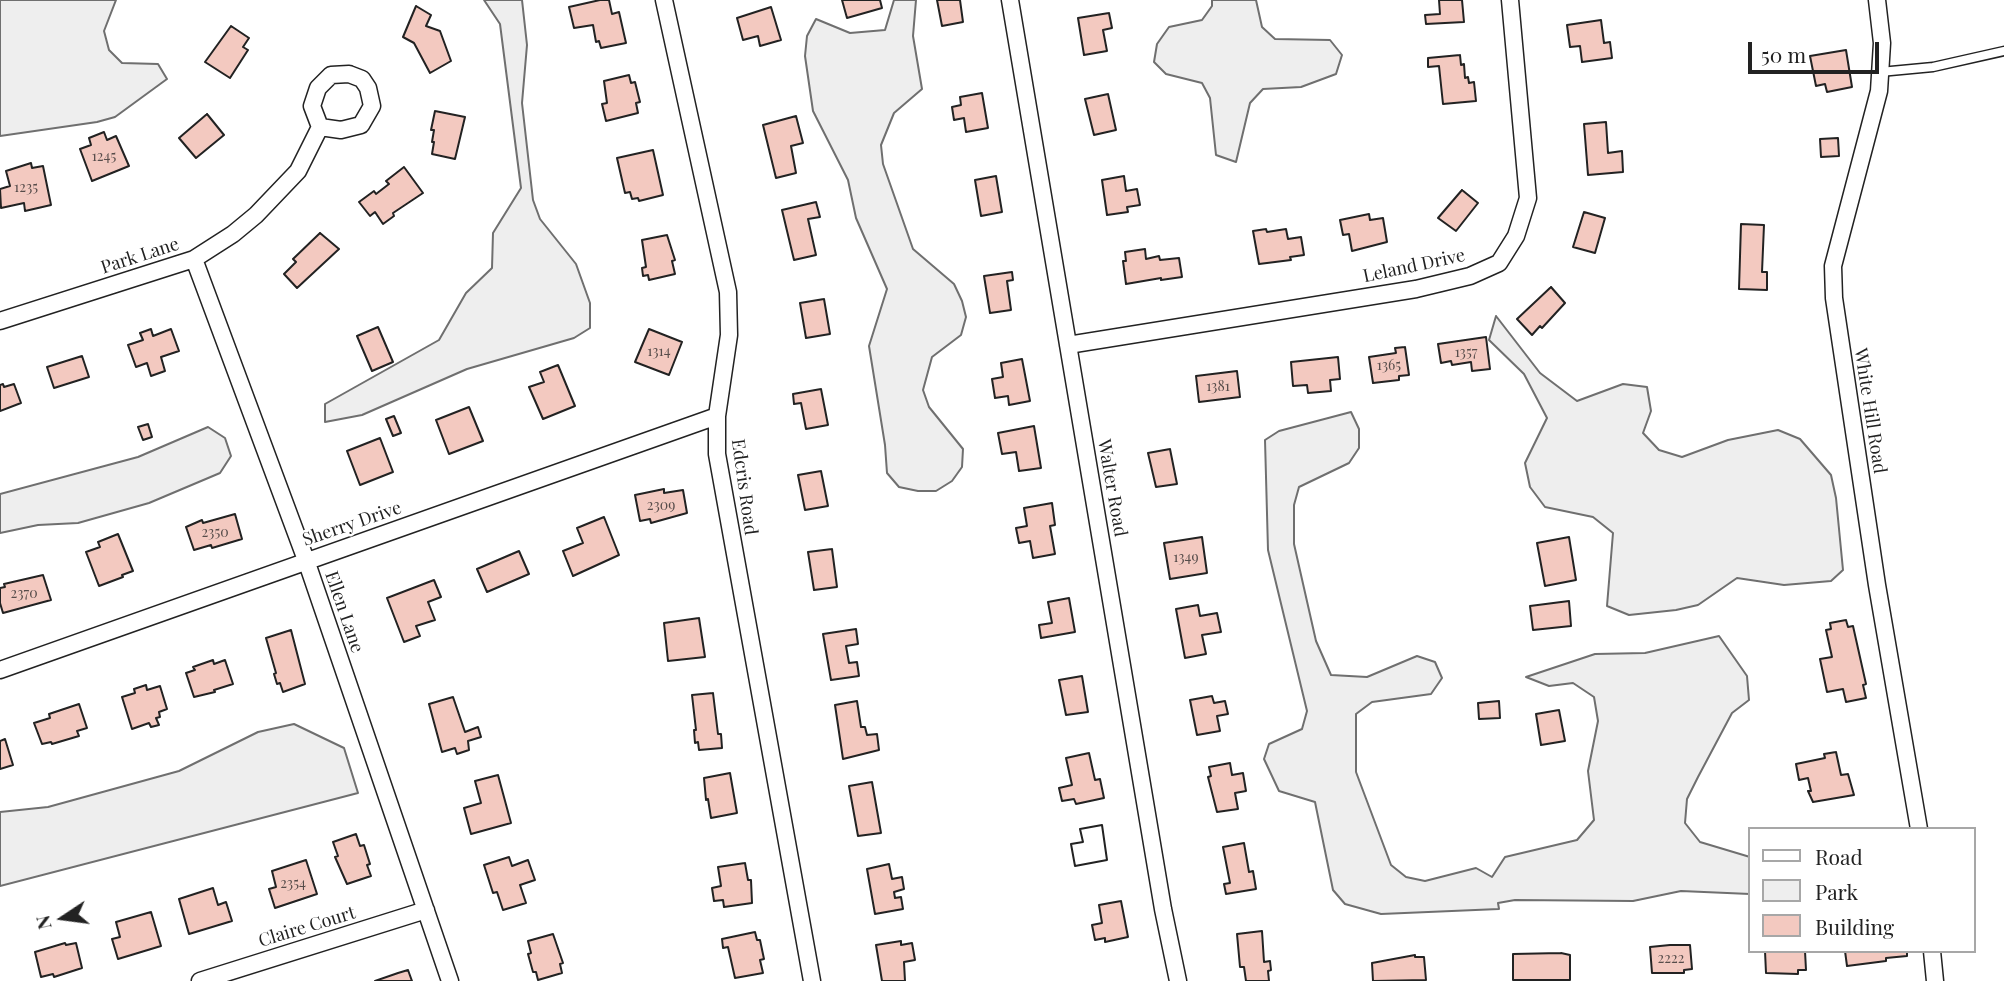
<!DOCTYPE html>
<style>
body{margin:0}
#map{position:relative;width:2004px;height:981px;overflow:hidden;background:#fff;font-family:"Playfair Display",serif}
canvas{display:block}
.legend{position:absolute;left:1748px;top:827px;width:228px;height:126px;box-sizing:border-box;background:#fff;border:2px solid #a7a7a7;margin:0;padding:9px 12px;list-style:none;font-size:21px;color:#222}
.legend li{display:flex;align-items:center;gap:14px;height:35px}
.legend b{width:35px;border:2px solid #a7a7a7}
.north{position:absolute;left:28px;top:883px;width:70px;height:70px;-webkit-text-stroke:5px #fff;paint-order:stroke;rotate:257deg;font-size:19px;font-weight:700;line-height:28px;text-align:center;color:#222}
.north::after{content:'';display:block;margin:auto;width:24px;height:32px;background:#222;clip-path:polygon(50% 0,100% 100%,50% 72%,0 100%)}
.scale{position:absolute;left:1748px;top:42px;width:131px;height:32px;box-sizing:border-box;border:4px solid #222;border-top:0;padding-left:9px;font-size:21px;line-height:24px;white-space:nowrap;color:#222;-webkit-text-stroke:5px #fff;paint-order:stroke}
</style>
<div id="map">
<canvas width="2004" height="981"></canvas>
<ul class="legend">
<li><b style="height:9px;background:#fff"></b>Road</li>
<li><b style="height:19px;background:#eee"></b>Park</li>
<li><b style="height:19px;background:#f3c9c0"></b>Building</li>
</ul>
<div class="north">N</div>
<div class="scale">50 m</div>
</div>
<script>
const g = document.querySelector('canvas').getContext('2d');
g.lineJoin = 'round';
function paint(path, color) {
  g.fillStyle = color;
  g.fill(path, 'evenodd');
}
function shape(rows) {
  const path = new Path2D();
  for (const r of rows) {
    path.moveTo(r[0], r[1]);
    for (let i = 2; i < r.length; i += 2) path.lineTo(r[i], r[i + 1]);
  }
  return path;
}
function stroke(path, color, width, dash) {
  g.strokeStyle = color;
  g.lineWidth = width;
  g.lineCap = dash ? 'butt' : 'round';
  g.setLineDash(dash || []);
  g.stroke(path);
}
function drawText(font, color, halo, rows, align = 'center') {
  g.font = font + ' "Playfair Display",serif';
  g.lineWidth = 5;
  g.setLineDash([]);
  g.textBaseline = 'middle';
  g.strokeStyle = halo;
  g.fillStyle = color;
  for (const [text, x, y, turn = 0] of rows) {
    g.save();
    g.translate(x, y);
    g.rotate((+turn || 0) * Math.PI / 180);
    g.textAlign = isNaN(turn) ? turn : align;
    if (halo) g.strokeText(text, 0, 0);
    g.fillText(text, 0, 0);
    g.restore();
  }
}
const green = shape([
 [0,0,116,0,104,31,109,50,122,63,158,64,167,79,115,117,97,122,0,136,0,0],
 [484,0,522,0,527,45,522,103,533,200,540,219,576,264,590,303,590,328,574,338,467,369,362,415,325,422,325,404,439,340,466,293,492,268,493,233,521,188,500,24,484,0],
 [894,0,916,0,913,36,922,89,894,113,881,145,883,164,913,249,954,284,962,301,966,317,961,335,932,357,923,390,929,407,963,449,962,467,952,481,936,491,918,491,899,487,887,473,885,445,869,346,887,289,856,218,848,180,813,111,805,56,807,36,816,19,850,33,885,30,894,0],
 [1212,0,1256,0,1262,27,1275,39,1330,40,1342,55,1336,74,1301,87,1263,89,1250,103,1236,162,1216,155,1210,98,1202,83,1166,74,1154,62,1157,44,1169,27,1202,20,1212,6,1212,0],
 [1496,316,1540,373,1577,401,1623,384,1647,387,1651,411,1643,433,1659,450,1682,457,1728,440,1778,430,1800,439,1831,475,1836,498,1843,570,1831,581,1784,585,1737,578,1698,605,1676,610,1629,615,1607,606,1613,533,1593,517,1545,507,1530,487,1525,463,1547,418,1524,374,1489,340,1496,316],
 [1351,412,1359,429,1359,448,1349,463,1299,487,1294,505,1294,544,1316,641,1331,675,1367,677,1417,656,1435,662,1442,678,1431,694,1372,702,1356,714,1356,772,1391,865,1406,877,1425,881,1476,868,1492,877,1505,857,1577,840,1594,820,1588,771,1598,721,1594,697,1573,683,1549,686,1526,677,1595,654,1645,653,1719,636,1747,676,1749,700,1732,713,1698,777,1687,799,1685,823,1700,842,1750,857,1750,894,1681,891,1633,901,1515,900,1498,903,1499,909,1381,914,1345,904,1333,890,1315,802,1279,791,1264,759,1269,744,1302,729,1307,711,1268,550,1265,440,1279,431,1351,412],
 [208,427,225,438,231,456,220,473,149,503,78,523,38,525,0,533,0,494,138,457,208,427],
 [294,724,344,748,358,793,0,886,0,812,48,807,179,771,258,732,294,724]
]);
paint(green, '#eee');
stroke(green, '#6f6f6f', 2);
const building = shape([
 [600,0,609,0,612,14,619,12,626,43,601,48,599,41,596,42,593,25,574,28,569,7,600,0],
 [842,0,880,0,882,8,847,18,842,0],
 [937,0,960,0,963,22,942,26,937,0],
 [1439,0,1462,0,1464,22,1426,24,1425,15,1440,14,1439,0],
 [416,6,431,15,426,26,440,31,451,61,430,73,414,43,403,37,416,6],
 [771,7,781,40,760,46,758,36,743,40,737,18,771,7],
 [1109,13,1112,28,1103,30,1107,51,1084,55,1078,18,1109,13],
 [1601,20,1604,43,1610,42,1612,58,1582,62,1580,46,1570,47,1567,25,1601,20],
 [231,26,249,38,243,47,248,50,230,78,205,62,231,26],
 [1846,50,1852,87,1827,92,1825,84,1816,86,1810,56,1846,50],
 [1460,55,1461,65,1464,64,1465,78,1468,77,1469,83,1474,82,1476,101,1443,104,1439,66,1428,67,1428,58,1460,55],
 [629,75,631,83,635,82,640,102,636,103,638,113,606,121,602,104,607,103,604,81,629,75],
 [982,93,988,128,966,132,964,118,954,120,952,107,961,105,960,97,982,93],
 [1108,94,1116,130,1094,135,1085,99,1108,94],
 [435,111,465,117,455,159,432,154,434,142,432,142,434,130,431,130,435,111],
 [207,114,224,135,196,158,179,138,207,114],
 [796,116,803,143,791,146,796,173,776,178,763,125,796,116],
 [1606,122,1608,153,1622,151,1623,172,1588,175,1584,124,1606,122],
 [104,132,107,140,116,136,129,166,92,181,80,149,91,145,89,138,104,132],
 [1838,138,1839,156,1821,157,1820,139,1838,138],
 [653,150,663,195,639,201,638,198,632,199,630,192,625,193,617,158,653,150],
 [31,163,32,168,43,166,51,205,25,211,24,203,1,208,0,189,10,186,6,171,31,163],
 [404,167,423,193,393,213,394,216,383,224,375,212,370,216,359,202,374,191,376,194,389,184,386,181,404,167],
 [996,176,1002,212,981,216,975,180,996,176],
 [1124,176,1126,191,1137,189,1140,205,1127,207,1128,212,1107,215,1102,180,1124,176],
 [1462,190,1478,203,1456,231,1438,218,1462,190],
 [816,202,820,217,808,219,816,255,794,260,782,210,816,202],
 [1584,212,1605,218,1595,253,1573,247,1584,212],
 [1369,214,1370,220,1383,218,1387,242,1352,251,1349,234,1343,235,1340,220,1369,214],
 [1741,224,1764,225,1762,272,1767,272,1767,290,1739,289,1741,224],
 [1266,229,1267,232,1286,229,1288,239,1301,237,1304,255,1290,257,1291,260,1259,264,1253,231,1266,229],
 [320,233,339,249,297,288,284,274,296,262,293,259,320,233],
 [667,235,675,260,672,261,675,274,649,280,648,275,643,276,642,268,646,267,642,240,667,235],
 [1145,249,1146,259,1159,256,1160,260,1179,258,1182,277,1161,280,1161,278,1126,284,1123,261,1126,261,1125,252,1145,249],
 [1012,272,1013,280,1007,281,1011,310,990,313,984,276,1012,272],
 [1551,287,1565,303,1542,328,1540,326,1532,335,1517,319,1551,287],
 [824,299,830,334,806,338,800,303,824,299],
 [378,327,393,362,372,371,357,336,378,327],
 [151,329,153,336,171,329,179,351,161,357,165,371,151,376,147,363,136,367,128,345,143,340,140,333,151,329],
 [649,329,682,342,669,375,635,362,649,329],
 [1486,337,1490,369,1472,371,1471,362,1452,365,1451,361,1441,363,1438,344,1486,337],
 [1405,347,1409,375,1399,376,1399,380,1373,383,1369,357,1396,353,1395,348,1405,347],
 [82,356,89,377,54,388,47,367,82,356],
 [1338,357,1340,379,1330,380,1331,391,1308,393,1307,385,1293,386,1291,362,1338,357],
 [1022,359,1030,401,1009,405,1008,396,995,398,992,379,1003,377,1001,363,1022,359],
 [558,365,575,406,543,419,529,387,544,382,540,372,558,365],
 [1237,371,1240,397,1199,402,1196,376,1237,371],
 [3,384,4,387,14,384,21,403,0,411,0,385,3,384],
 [821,389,828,425,806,429,801,403,794,404,793,394,821,389],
 [469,407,483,441,449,454,436,420,469,407],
 [394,416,401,433,393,436,386,419,394,416],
 [148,424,152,437,143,440,138,427,148,424],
 [1034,426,1041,468,1019,471,1016,452,1002,454,998,433,1034,426],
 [380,438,393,472,360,485,347,451,380,438],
 [1170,449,1177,484,1156,487,1148,453,1170,449],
 [821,471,828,506,805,510,798,475,821,471],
 [664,489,664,493,683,490,687,513,651,523,650,519,640,521,635,495,664,489],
 [1052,503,1055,525,1050,526,1055,554,1033,558,1030,541,1019,543,1016,528,1027,526,1024,508,1052,503],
 [235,514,242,539,212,548,211,545,194,550,186,527,202,520,203,523,235,514],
 [604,517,619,555,573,576,563,551,583,543,577,528,604,517],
 [118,534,133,571,122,575,123,577,99,586,86,552,100,547,98,542,118,534],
 [1202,537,1207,573,1170,579,1164,543,1202,537],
 [1569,537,1576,580,1545,586,1537,543,1569,537],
 [832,549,837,587,814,590,808,552,832,549],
 [519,551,529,574,487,592,477,569,519,551],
 [43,575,51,600,3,613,0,603,0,588,5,587,4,584,43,575],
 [434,580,441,597,428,602,435,620,416,626,420,636,404,642,387,598,434,580],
 [1069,598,1075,632,1041,638,1039,625,1052,623,1048,602,1069,598],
 [1569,601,1571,626,1533,630,1530,606,1569,601],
 [1198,605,1200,616,1217,613,1221,632,1202,635,1206,654,1185,658,1176,609,1198,605],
 [699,618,705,657,668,661,664,623,699,618],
 [1846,620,1848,627,1853,626,1866,684,1863,685,1866,698,1846,702,1843,689,1827,692,1820,659,1832,657,1826,630,1831,629,1830,623,1846,620],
 [856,629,858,644,846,646,849,663,857,662,859,676,831,680,823,634,856,629],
 [291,630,305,684,283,692,280,683,277,684,274,674,276,673,266,638,291,630],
 [213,660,214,664,225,660,233,684,214,690,215,692,194,697,186,673,195,670,193,667,213,660],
 [1082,676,1088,712,1066,715,1059,680,1082,676],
 [146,685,147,690,160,686,167,709,159,712,160,717,156,718,159,725,151,727,149,723,132,729,122,697,135,693,134,689,146,685],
 [713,693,718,734,721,734,722,748,699,750,698,742,695,743,694,730,696,730,692,695,713,693],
 [1212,696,1214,703,1225,701,1228,714,1217,716,1220,731,1197,735,1190,700,1212,696],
 [453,697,465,732,478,727,481,737,468,741,469,750,457,754,455,748,442,752,429,704,453,697],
 [857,701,861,727,865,727,867,735,877,734,879,750,843,759,835,705,857,701],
 [1499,701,1500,718,1479,719,1478,703,1499,701],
 [79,704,87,728,77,731,79,736,52,744,51,742,42,744,34,723,50,718,49,714,79,704],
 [1559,710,1565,741,1541,745,1536,714,1559,710],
 [5,739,13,765,0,769,0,741,5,739],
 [1836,752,1841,775,1848,774,1854,795,1813,802,1808,791,1811,791,1808,778,1799,780,1796,764,1825,758,1824,754,1836,752],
 [1089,753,1095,780,1100,779,1104,798,1076,804,1074,799,1062,801,1059,788,1072,785,1066,758,1089,753],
 [1230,763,1232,775,1243,773,1246,791,1235,793,1238,809,1217,812,1208,777,1211,776,1209,767,1230,763],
 [730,773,737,813,711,818,708,799,706,800,704,778,730,773],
 [498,775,511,823,471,834,464,808,481,803,475,781,498,775],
 [872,782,881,833,858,836,849,786,872,782],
 [1102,825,1107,860,1075,866,1071,844,1083,842,1080,829,1102,825],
 [1102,825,1107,860,1075,866,1071,844,1083,842,1080,829,1102,825],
 [356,834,360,846,364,845,370,864,367,865,371,876,347,884,335,857,338,856,333,842,356,834],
 [1244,843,1249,872,1253,871,1256,889,1226,894,1224,884,1230,883,1223,847,1244,843],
 [509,857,512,866,528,860,535,880,520,885,526,903,503,910,497,892,493,893,484,865,509,857],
 [306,860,317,894,275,908,269,889,276,887,272,871,306,860],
 [745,863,748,880,751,880,752,903,724,907,723,900,714,901,712,888,721,886,718,867,745,863],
 [889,864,892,879,902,877,904,889,894,892,895,898,901,897,903,909,875,914,867,869,889,864],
 [213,888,218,905,226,902,232,921,189,934,179,899,213,888],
 [1121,901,1128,937,1105,942,1105,938,1095,940,1092,925,1102,923,1099,905,1121,901],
 [151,912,161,946,118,959,112,939,120,937,116,922,151,912],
 [1262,931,1264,962,1270,961,1271,970,1268,971,1269,981,1246,981,1244,967,1240,967,1237,934,1262,931],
 [755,932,757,940,760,940,764,959,760,960,763,973,735,978,728,947,723,948,722,939,755,932],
 [553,934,563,963,560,964,562,973,538,980,536,972,533,972,528,954,531,953,528,941,553,934],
 [901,941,901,945,912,943,915,960,904,962,905,981,882,981,876,945,901,941],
 [65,943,66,945,76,943,82,968,54,977,53,974,41,977,35,952,65,943],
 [1670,945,1690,945,1692,969,1684,970,1684,973,1652,973,1650,947,1670,945],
 [1765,951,1805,951,1806,970,1798,970,1798,974,1766,973,1765,951],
 [1845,951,1907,951,1907,956,1886,958,1886,961,1847,966,1845,951],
 [1561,953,1570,955,1570,980,1513,980,1513,954,1561,953],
 [1415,955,1415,957,1424,957,1426,980,1373,981,1372,963,1415,955],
 [408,970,412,981,375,981,398,973,408,970]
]);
paint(building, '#f3c9c0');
stroke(building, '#222', 2);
const service = shape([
 [1880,72,1933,67,2004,51]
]);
const minor = shape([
 [664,0,728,292,729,335,717,416,717,454,812,981],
 [1010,0,1163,909,1178,981],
 [1877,0,1882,43,1879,91,1833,266,1834,298,1877,585,1919,829],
 [349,74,362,79,368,88,372,106,361,125,341,130,320,127,312,106,318,88,331,75,349,74],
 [194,259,306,560,450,981],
 [0,321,194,259,233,234,256,215,298,171,320,127],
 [1068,345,1416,289,1470,276,1499,263,1516,236,1528,198,1510,0],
 [0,670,717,416],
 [1932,951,1935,981],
 [200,981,426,910]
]);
stroke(service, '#222', 11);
stroke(minor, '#222', 19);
stroke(service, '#fff', 8);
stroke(minor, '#fff', 16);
drawText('14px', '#564c4a', null, [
 ["1245",104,157],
 ["1235",26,188],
 ["1314",659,352],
 ["1357",1466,353],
 ["1365",1389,366],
 ["1381",1218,387],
 ["2309",661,506],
 ["2350",215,533],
 ["1349",1186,558],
 ["2370",24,594],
 ["2354",293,884],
 ["2222",1671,959]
]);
drawText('18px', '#222', '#fff', [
 ["Park Lane",140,256,-18],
 ["Leland Drive",1414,266,-12],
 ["White Hill Road",1870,411,81],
 ["Edcris Road",744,487,82],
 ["Walter Road",1112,488,80],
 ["Sherry Drive",352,524,-19],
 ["Ellen Lane",344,612,71],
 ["Claire Court",307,927,-17]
]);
</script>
